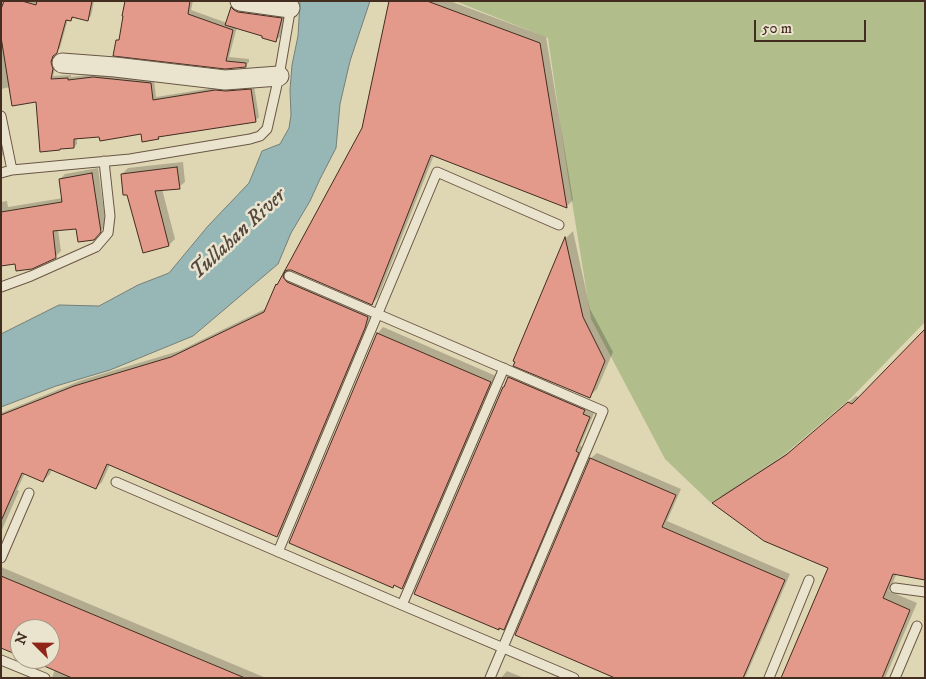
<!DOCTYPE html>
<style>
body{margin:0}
#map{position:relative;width:926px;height:679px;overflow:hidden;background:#dfd6b3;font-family:"IM FELL DW Pica",serif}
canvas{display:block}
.frame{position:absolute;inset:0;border:2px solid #432c20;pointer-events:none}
.north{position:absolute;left:10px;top:619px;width:50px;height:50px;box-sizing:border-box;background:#eae4ce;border:1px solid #a79a88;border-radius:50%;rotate:293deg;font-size:14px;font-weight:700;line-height:20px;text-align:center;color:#432c20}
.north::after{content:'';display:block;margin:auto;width:18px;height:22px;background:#8f2418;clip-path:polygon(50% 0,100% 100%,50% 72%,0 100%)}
.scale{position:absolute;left:754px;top:20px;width:112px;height:22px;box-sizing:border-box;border:2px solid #432c20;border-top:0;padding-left:6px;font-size:15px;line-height:18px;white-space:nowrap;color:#432c20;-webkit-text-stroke:4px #eae4ce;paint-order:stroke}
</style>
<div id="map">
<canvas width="926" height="679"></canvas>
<div class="frame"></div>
<div class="north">N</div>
<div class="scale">50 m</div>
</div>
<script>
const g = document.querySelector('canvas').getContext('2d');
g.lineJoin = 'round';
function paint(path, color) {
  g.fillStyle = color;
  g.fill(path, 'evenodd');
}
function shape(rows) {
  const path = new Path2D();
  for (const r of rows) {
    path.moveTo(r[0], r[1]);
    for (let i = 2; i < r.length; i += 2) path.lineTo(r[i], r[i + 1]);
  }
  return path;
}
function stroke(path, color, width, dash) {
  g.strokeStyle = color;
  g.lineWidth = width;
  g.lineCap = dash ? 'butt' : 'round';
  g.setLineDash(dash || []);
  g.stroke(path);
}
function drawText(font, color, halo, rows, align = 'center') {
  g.font = font + ' "IM FELL DW Pica",serif';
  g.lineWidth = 5;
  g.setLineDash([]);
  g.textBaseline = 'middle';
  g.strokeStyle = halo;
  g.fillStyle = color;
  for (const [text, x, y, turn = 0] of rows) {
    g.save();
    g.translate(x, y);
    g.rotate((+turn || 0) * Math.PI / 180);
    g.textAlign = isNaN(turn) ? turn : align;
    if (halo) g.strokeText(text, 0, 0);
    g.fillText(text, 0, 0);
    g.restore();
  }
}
paint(shape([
 [455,1,925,1,925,322,851,398,785,454,711,503,665,459,591,319,568,177,548,38]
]), '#b2bd8c');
const water = shape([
 [300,1,370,1,350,61,340,104,336,148,320,179,310,201,291,233,278,264,193,336,110,370,56,386,1,407,1,334,59,305,99,306,138,285,169,273,208,226,249,183,262,151,280,144,289,128,291,115,290,90,292,65,298,36,300,1]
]);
paint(water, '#96b7b5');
stroke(water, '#757f79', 1);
paint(shape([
 [1,1,94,1,91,16,87,20,75,16,71,20,68,19,60,48,56,52,54,57,56,65,53,76,71,75,71,77,97,74,154,80,156,97,219,87,254,86,259,117,255,121,161,135,158,138,142,133,77,137,77,144,74,147,62,147,60,149,37,100,10,87,1,89],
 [126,1,193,1,191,10,227,23,232,8,235,4,285,15,280,37,276,40,237,27,229,57,249,59,249,62,245,66,118,41,120,38],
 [391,1,450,1,546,37,573,200,567,206,434,155,378,297,372,304,292,269,287,269,293,276,374,310,371,320,283,530,277,536,110,464,102,482,96,488,52,469,50,474,43,481,25,473,17,490,19,491,1,532,1,413,82,380,179,351,267,308,277,285,279,283,363,129],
 [1,135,4,154,1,157],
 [183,162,185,182,179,187,162,189,175,239,169,245,144,252,122,174,128,168],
 [98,168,106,225,99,233,77,227,58,230,61,251,55,257,1,265,1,202,7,201,8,207,63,198,60,179,65,174],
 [573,231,590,309,613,352,597,389,589,397,515,361,566,238],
 [383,327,496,376,408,581,402,587,395,584,393,586,290,542,378,333],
 [515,372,595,411,580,446,583,447,509,623,503,629,500,627,509,378],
 [856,396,860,398,897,573,889,591,917,603,885,678,782,678,830,567,714,503,721,496,795,448],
 [597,453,681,489,667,521,790,574,745,678,618,678,517,634,591,458],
 [1,567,266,678,52,678,55,669,30,659,50,659,50,629,20,629,20,655,1,647],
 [507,671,524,678,501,678]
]), '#0003');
const building = shape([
 [4,1,22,1,36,5,37,1,92,1,88,21,72,17,71,21,66,20,57,53,53,56,51,62,53,69,51,79,68,78,68,80,93,77,151,83,153,100,215,90,226,91,251,89,256,122,158,137,159,139,142,142,141,134,100,141,99,137,74,139,74,148,60,149,60,150,40,152,36,102,12,106,1,37,1,9,4,1],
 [125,1,190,1,188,14,233,30,226,61,246,63,246,67,225,69,113,56,116,40,119,40,123,16,122,16,125,1],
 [389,1,427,1,540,43,567,208,431,155,372,305,291,270,288,270,285,271,283,277,287,282,368,317,365,328,277,537,107,464,96,489,49,469,43,482,22,473,1,521,1,415,74,386,171,357,264,312,276,284,277,285,362,128,389,1],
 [231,7,234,10,238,12,282,18,276,42,262,38,262,36,225,25,231,7],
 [177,167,180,189,155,191,169,246,143,253,127,195,123,195,121,174,177,167],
 [92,173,101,232,94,240,78,242,76,229,53,231,56,258,32,269,16,271,15,264,1,266,1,212,62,202,59,179,92,173],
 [565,237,583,317,605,361,590,398,513,366,515,362,513,361,565,237],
 [925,329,925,580,893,574,883,598,910,610,882,678,781,678,828,568,764,541,712,503,786,455,848,402,852,404,925,329],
 [377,333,491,382,402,589,394,585,393,588,289,543,377,333],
 [508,377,585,410,583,414,590,417,576,451,579,453,504,630,499,628,499,630,414,594,503,387,504,387,508,377],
 [590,458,676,495,662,527,785,580,743,678,615,678,515,635,590,458],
 [1,576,245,678,72,678,28,659,50,659,50,629,20,629,20,656,1,648,1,576]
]);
paint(building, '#e39a8b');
stroke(building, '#432c20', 1);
const service = shape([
 [1,116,12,170],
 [1,173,12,170,130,159,250,139,260,136,267,129,279,76,291,6],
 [289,276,603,411,490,678],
 [1,287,31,276,96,247,108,233,110,216,104,161],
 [116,482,402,605,574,678],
 [278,552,437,172,559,225],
 [1,558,29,493],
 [895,588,925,592],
 [402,605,504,368],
 [1,660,45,678],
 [769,678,809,580],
 [895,678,917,626]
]);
const minor = shape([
 [240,1,290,8],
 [62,63,115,67,225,80,279,76]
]);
stroke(service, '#6a5645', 11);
stroke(minor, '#6a5645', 21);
stroke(service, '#eae4ce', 9);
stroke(minor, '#eae4ce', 19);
drawText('italic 21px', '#54483e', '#eae4ce', [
 ["Tullahan River",239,235,-43]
]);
</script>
